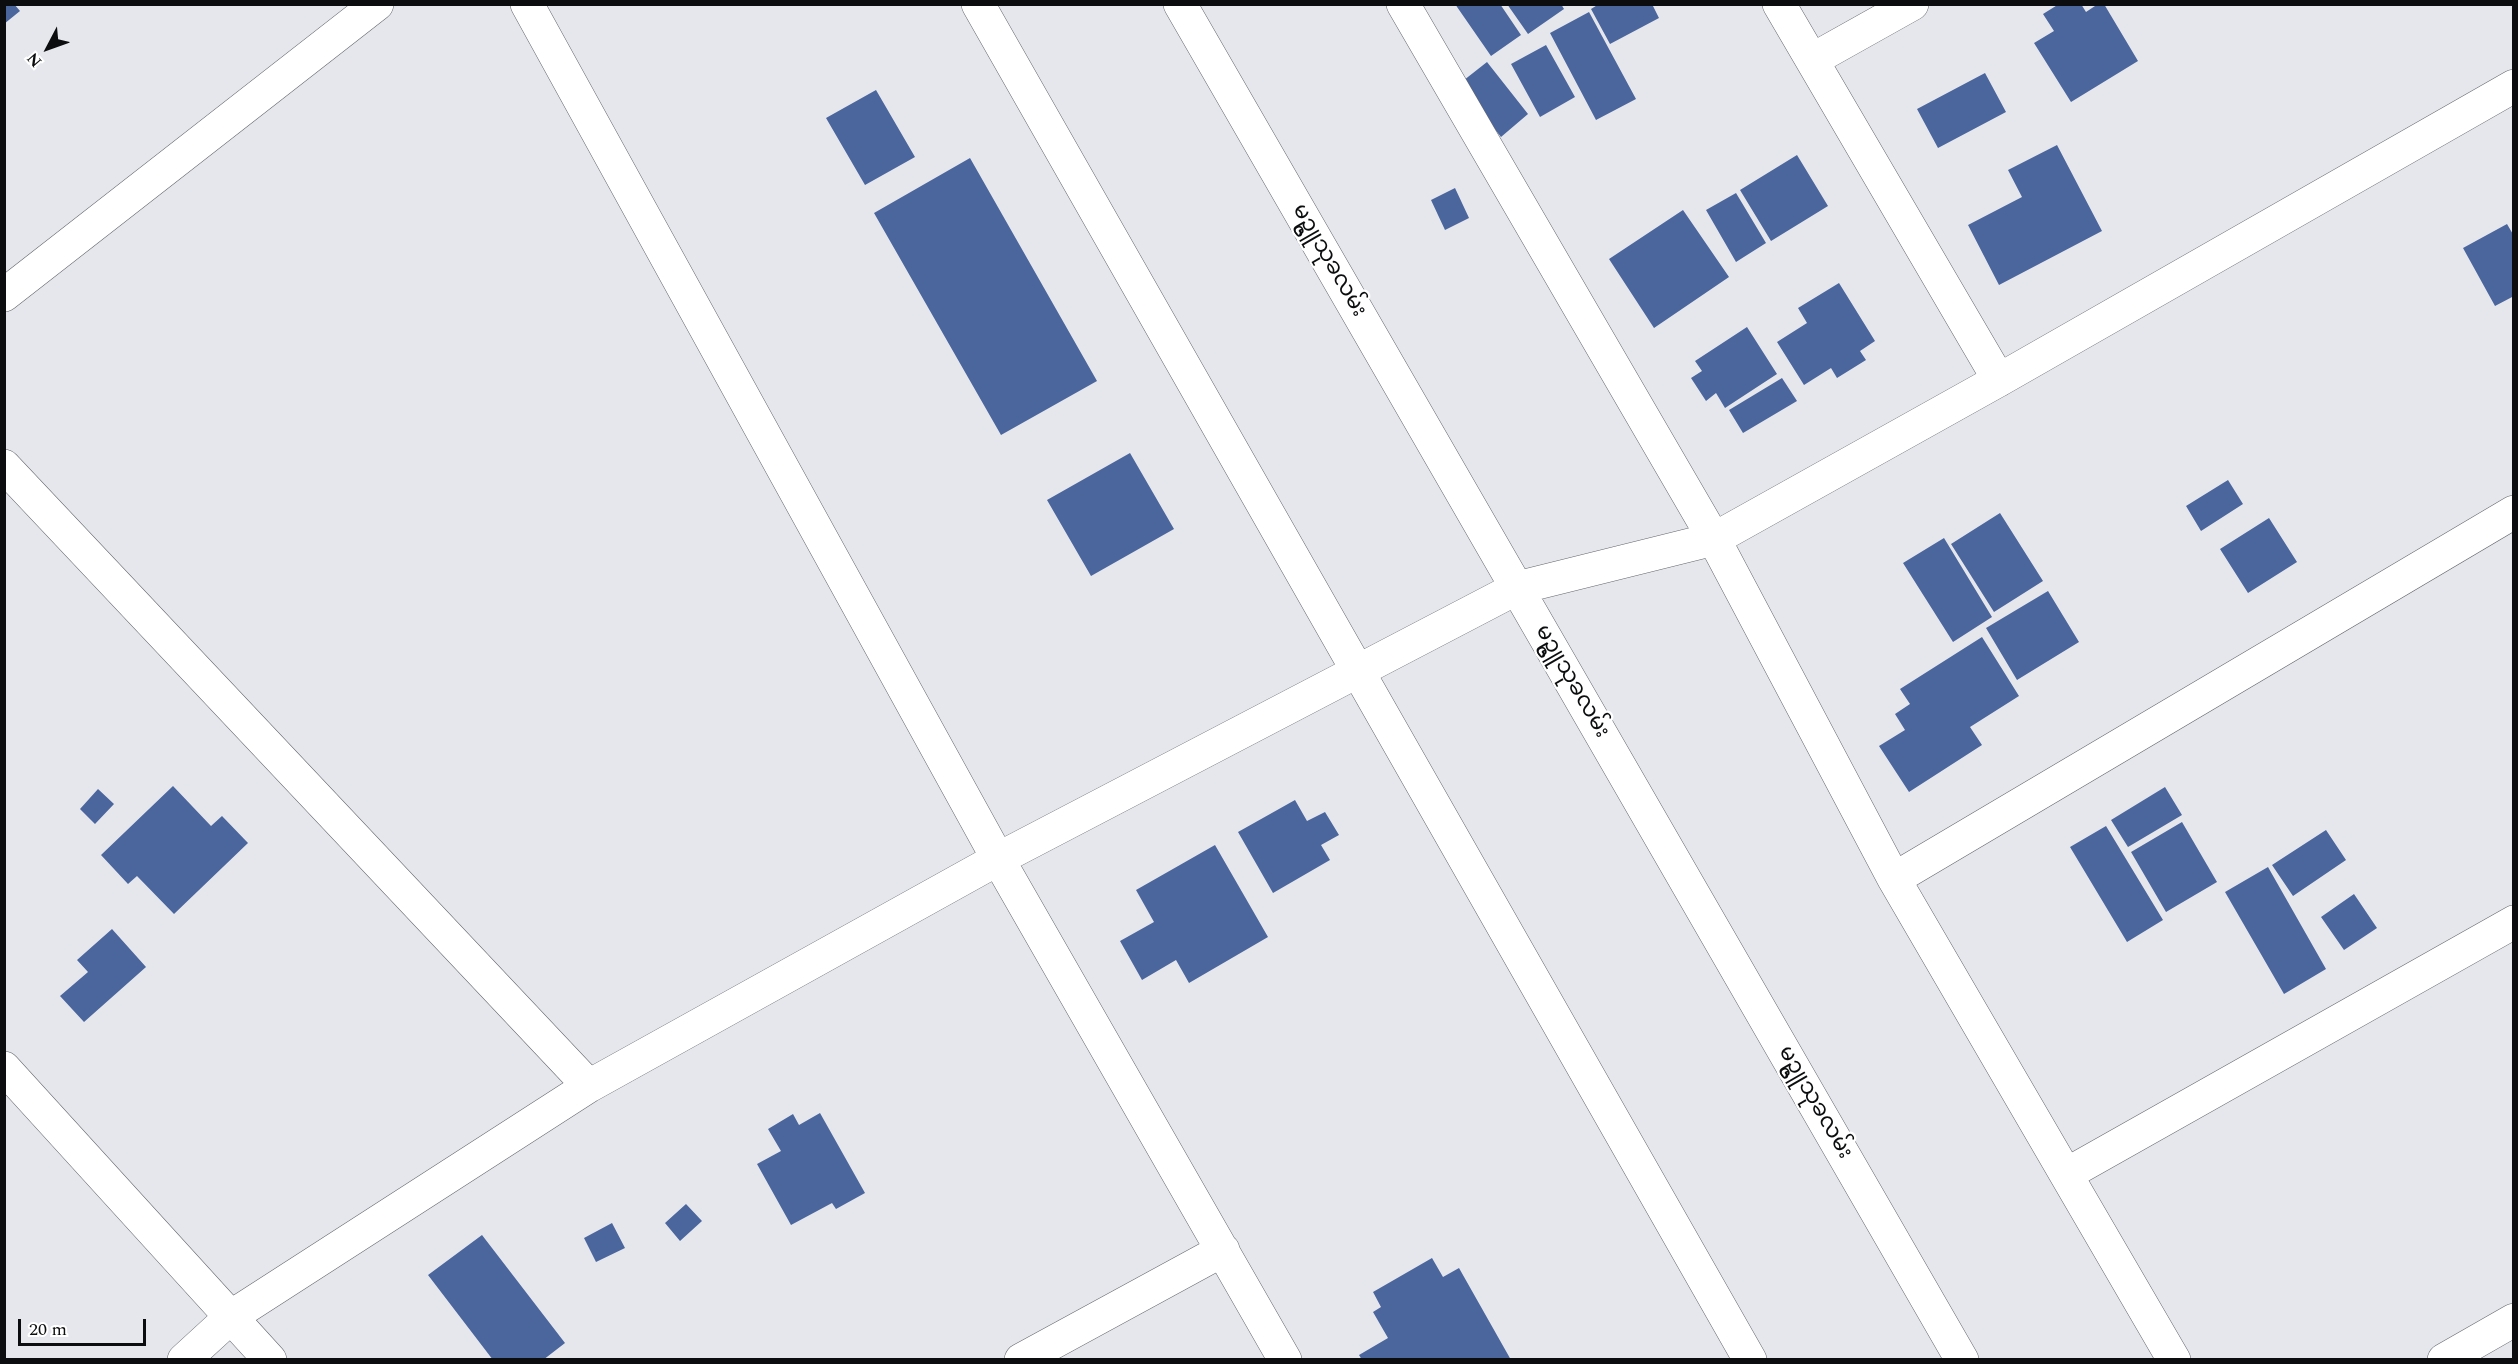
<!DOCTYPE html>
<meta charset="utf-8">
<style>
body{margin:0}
#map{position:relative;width:2518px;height:1364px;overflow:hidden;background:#e5e7ed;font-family:Spectral,serif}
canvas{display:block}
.frame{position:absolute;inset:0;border:6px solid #0c0d0e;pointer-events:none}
.north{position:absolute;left:18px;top:18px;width:60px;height:60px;-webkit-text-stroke:4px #fff;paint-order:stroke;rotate:229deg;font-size:16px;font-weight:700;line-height:24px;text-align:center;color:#0c0d0e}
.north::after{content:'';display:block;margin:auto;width:21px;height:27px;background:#0c0d0e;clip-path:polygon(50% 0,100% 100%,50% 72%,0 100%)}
.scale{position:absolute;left:18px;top:1319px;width:128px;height:27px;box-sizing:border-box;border:3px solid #0c0d0e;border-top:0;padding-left:8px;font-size:18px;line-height:21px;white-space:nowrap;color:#0c0d0e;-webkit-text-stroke:4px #fff;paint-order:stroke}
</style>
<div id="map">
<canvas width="2518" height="1364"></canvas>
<div class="frame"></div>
<div class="north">N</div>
<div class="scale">20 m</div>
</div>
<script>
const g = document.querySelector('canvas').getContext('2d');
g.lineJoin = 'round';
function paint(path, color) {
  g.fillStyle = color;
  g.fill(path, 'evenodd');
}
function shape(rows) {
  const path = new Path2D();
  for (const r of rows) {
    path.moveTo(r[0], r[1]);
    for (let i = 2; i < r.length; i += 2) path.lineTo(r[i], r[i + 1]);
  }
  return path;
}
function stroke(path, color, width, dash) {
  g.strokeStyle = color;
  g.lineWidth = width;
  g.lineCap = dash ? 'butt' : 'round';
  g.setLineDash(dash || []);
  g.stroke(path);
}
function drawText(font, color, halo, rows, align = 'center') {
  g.font = font + ' Spectral,"Noto Sans Myanmar",serif';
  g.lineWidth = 4.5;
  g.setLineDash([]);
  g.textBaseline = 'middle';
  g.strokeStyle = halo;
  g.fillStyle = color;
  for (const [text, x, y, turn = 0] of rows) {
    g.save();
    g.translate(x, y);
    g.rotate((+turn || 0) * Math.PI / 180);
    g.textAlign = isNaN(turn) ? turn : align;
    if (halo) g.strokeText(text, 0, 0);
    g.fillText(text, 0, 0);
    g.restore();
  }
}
paint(shape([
 [4,4,14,4,20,11,4,24],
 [1455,4,1500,4,1521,35,1491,56],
 [1507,4,1561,4,1564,9,1528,34],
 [1599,4,1652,4,1659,18,1610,44,1591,9],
 [2059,4,2081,4,2086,12,2098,4,2104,4,2138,61,2071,102,2034,43,2054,31,2043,14],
 [1589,12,1636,99,1596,120,1550,33],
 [1546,45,1575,97,1540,117,1511,64],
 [1487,62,1528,114,1501,137,1459,84],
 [1985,73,2006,112,1938,148,1917,109],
 [876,90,915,157,865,185,826,118],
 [2057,145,2102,231,1999,285,1968,225,2022,197,2008,170],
 [1797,155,1828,206,1771,241,1740,190],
 [970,158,1097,381,1001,435,874,213],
 [1455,188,1469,218,1445,230,1431,200],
 [1736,193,1766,243,1736,262,1706,210],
 [1683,210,1729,277,1654,328,1609,259],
 [2507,224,2514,236,2514,296,2495,306,2463,248],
 [1839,283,1875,341,1860,351,1866,360,1837,378,1831,368,1804,385,1777,342,1807,323,1798,308],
 [1747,327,1777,374,1725,408,1716,393,1706,401,1691,378,1702,371,1695,361],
 [1782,378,1797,401,1743,433,1729,410],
 [1130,453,1174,529,1091,576,1047,500],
 [2228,480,2243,504,2201,531,2186,506],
 [2000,513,2043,581,1994,612,1951,544],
 [2269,518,2297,562,2248,593,2220,549],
 [1944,538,1992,617,1953,642,1903,563],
 [2048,591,2079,642,2017,680,1986,628],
 [1982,637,2019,696,1970,727,1982,745,1909,792,1879,746,1905,730,1895,714,1910,704,1900,689],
 [173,786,211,826,222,816,248,843,174,914,137,876,128,884,101,855],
 [2165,787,2182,815,2128,847,2111,820],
 [98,789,114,804,95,824,80,809],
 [1295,800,1307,821,1325,812,1339,835,1321,845,1330,860,1273,893,1238,832],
 [2182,822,2217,882,2166,912,2131,852],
 [2106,826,2163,920,2127,942,2070,847],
 [2326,830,2346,860,2293,896,2272,865],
 [1215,845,1268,937,1189,983,1176,960,1142,980,1120,941,1154,922,1136,890],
 [2268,867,2326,969,2284,994,2225,892],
 [2354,894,2377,928,2344,950,2321,917],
 [112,929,146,967,84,1022,60,996,88,972,77,960],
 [820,1113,865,1193,836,1209,832,1203,791,1225,757,1164,781,1151,768,1129,793,1114,799,1125],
 [686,1204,702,1221,680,1241,665,1223],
 [612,1223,625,1248,596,1262,584,1238],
 [482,1235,565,1343,543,1360,493,1360,428,1275],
 [1432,1258,1443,1277,1459,1268,1511,1360,1362,1360,1359,1355,1388,1338,1373,1312,1381,1307,1373,1292]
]), '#4b669d');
const minor = shape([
 [527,4,998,859,1285,1360],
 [978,4,1750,1360],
 [1180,4,1962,1360],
 [1403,4,1714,539,1894,879,2174,1360],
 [1779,4,1999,380],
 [1812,60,1912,4],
 [4,295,377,4],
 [4,466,589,1086],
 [1894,879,2514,512],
 [4,1068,270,1360],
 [2067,1174,2514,922],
 [184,1360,232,1316,589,1086,998,859,1517,588,1714,539,1999,380,2514,86],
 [1021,1360,1223,1250],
 [2444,1360,2514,1320]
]);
stroke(minor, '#64676b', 34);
stroke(minor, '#fff', 33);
drawText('22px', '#0c0d0e', '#fff', [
 ["မဥ္ဇူသုခလမ်း",1328,261,60],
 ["မဥ္ဇူသုခလမ်း",1571,682,60],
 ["မဥ္ဇူသုခလမ်း",1814,1103,60]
]);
</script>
